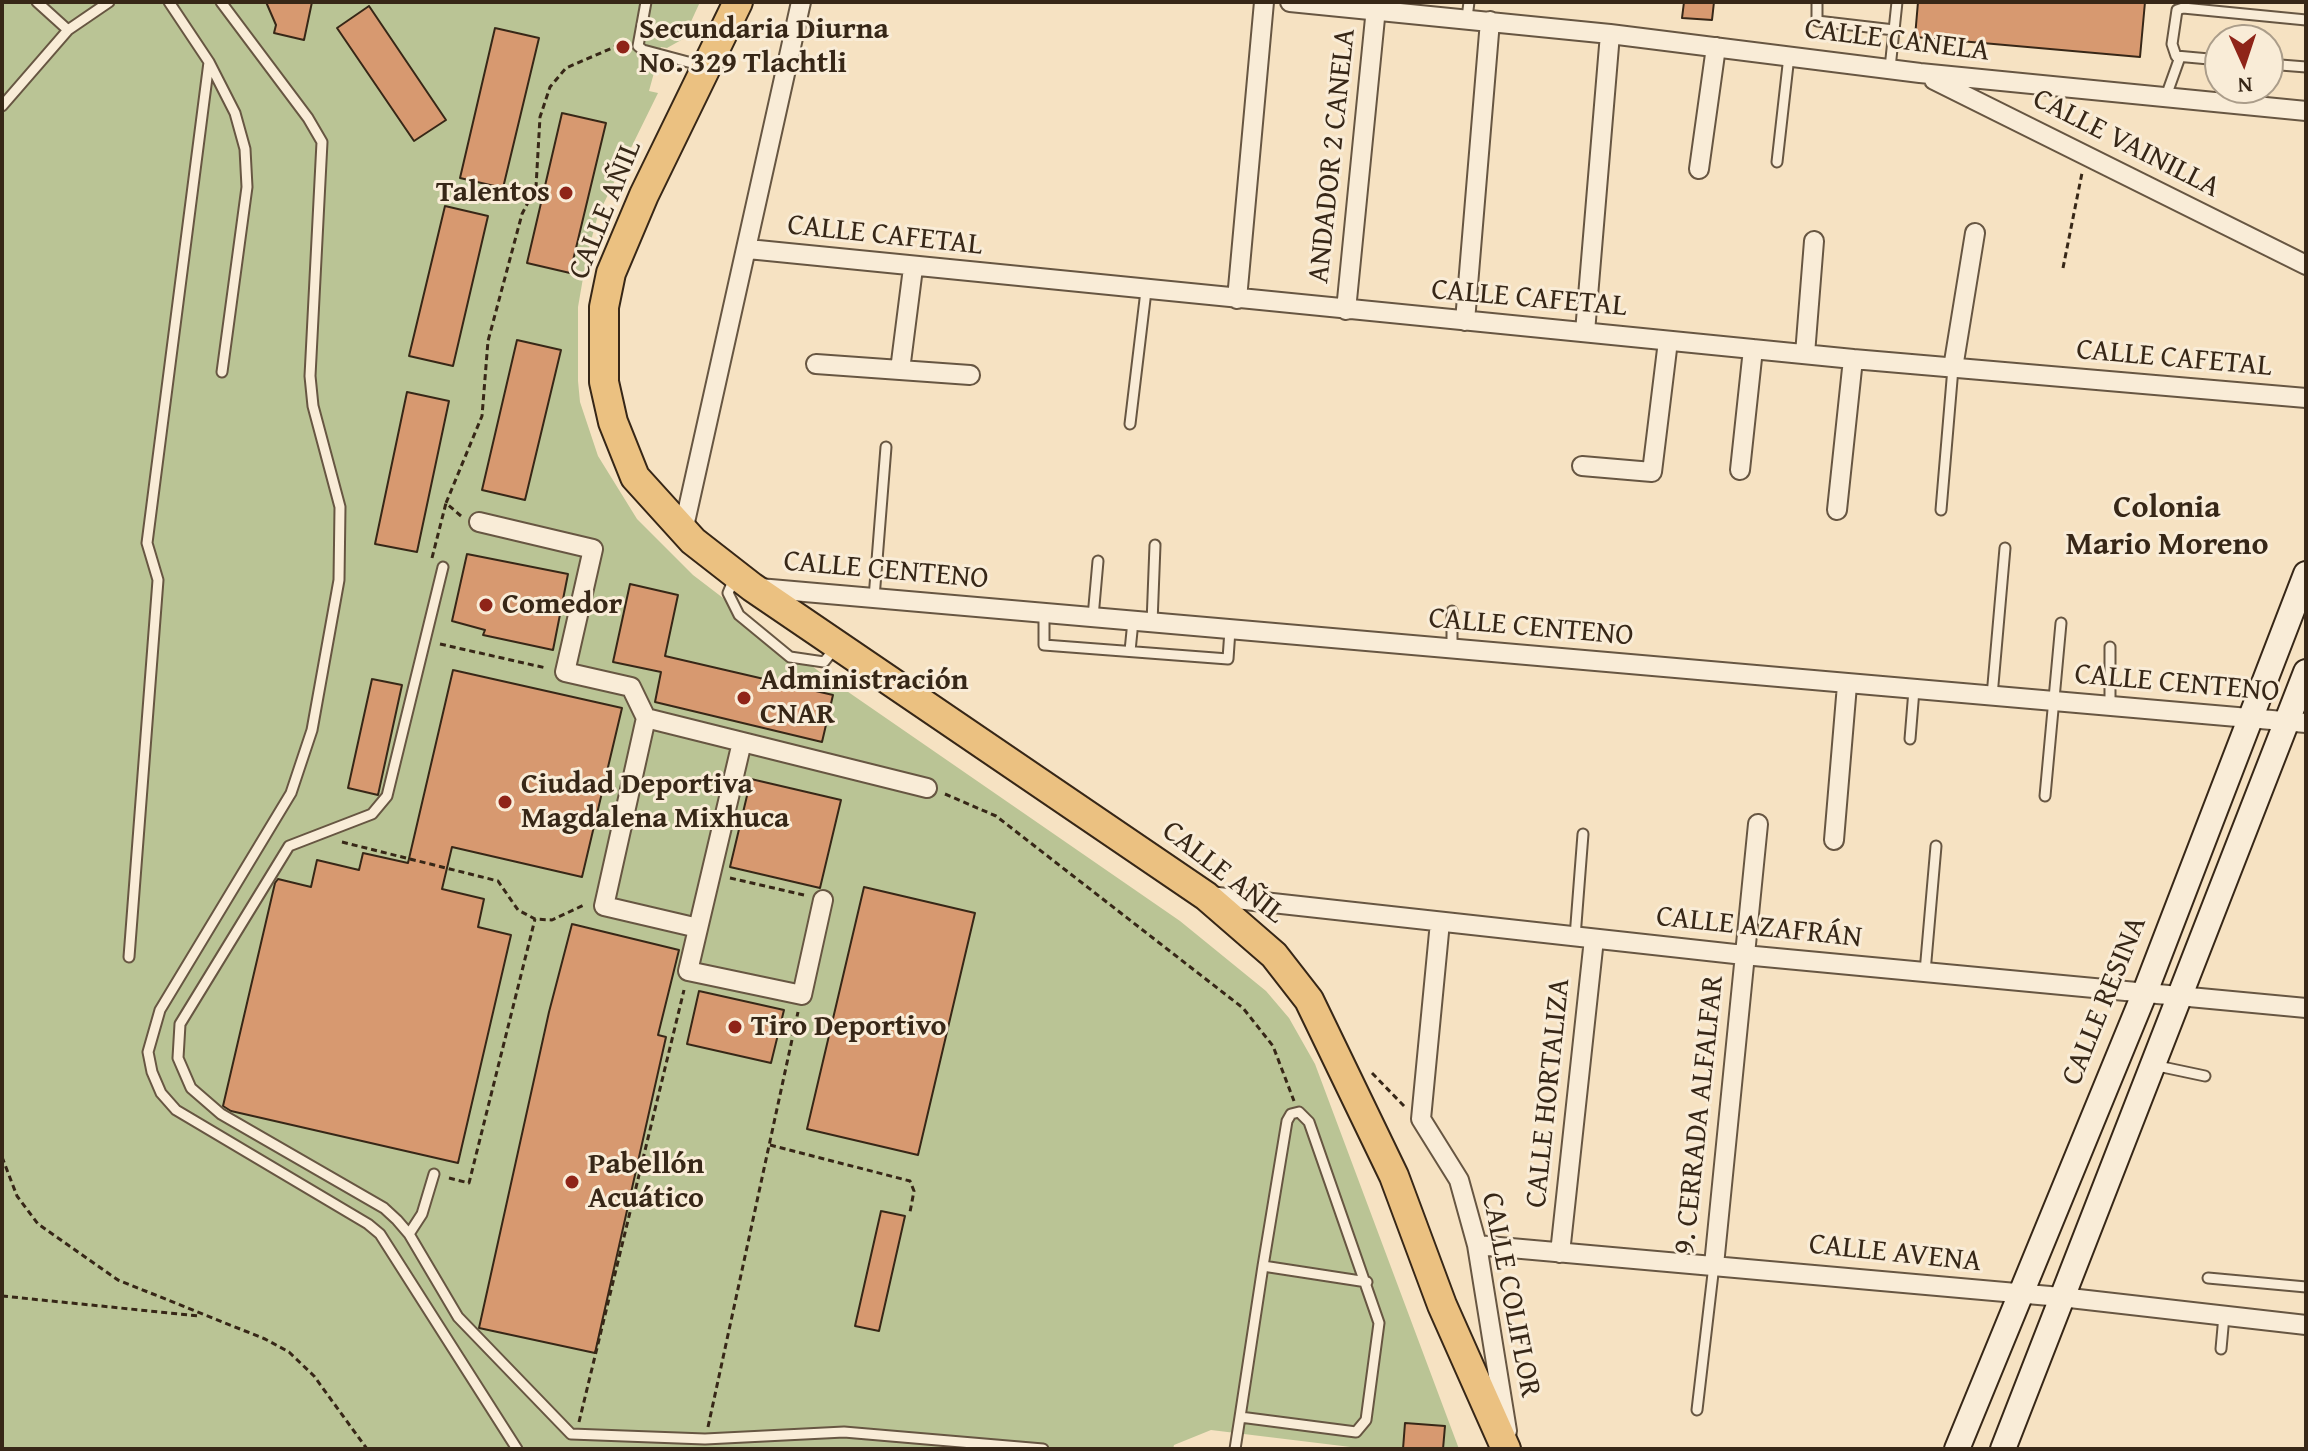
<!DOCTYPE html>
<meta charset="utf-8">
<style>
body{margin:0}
#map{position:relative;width:2308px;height:1451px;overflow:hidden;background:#f6e2c2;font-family:"Gentium Book Plus",serif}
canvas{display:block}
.frame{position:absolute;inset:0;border:4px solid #372717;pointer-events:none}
.north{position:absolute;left:2204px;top:24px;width:80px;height:80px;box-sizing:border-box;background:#f9ecd7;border:2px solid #ab9d8a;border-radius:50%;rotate:177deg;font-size:22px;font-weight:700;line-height:32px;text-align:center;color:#372717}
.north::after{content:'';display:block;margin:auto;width:28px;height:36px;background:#8f2418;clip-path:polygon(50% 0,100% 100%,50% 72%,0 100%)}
</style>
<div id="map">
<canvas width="2308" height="1451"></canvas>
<div class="frame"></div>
<div class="north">N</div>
</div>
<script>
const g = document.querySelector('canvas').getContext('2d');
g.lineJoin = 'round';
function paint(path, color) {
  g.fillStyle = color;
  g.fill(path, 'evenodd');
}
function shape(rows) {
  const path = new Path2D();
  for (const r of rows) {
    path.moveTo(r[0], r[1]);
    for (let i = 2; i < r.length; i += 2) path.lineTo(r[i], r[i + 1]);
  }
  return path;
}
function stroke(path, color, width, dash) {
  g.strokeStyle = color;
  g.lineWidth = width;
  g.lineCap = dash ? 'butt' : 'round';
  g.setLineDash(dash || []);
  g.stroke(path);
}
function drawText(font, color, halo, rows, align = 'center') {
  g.font = font + ' "Gentium Book Plus",serif';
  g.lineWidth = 6;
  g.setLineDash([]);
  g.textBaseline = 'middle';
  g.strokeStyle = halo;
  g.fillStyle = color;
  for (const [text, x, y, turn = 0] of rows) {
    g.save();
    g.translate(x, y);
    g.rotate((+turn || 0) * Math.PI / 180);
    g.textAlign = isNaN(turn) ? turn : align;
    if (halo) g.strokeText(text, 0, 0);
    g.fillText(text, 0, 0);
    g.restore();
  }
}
paint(shape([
 [2,2,700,2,683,39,667,48,661,47,649,91,658,93,598,215,587,255,578,307,578,381,580,402,598,456,637,519,693,575,825,676,1180,921,1266,991,1289,1018,1315,1064,1459,1449,1367,1449,1211,1430,1174,1445,1173,1449,2,1449]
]), '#bac495');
const building = shape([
 [266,2,312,2,304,40,274,33,276,25,266,2],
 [1684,2,1714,2,1712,20,1682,18,1684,2],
 [1918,2,2145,2,2140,57,1915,37,1918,2],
 [369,6,446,120,414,141,337,28,369,6],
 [495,28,539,38,503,188,460,178,495,28],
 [562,113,606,123,570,273,527,263,562,113],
 [445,206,488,216,453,366,409,356,445,206],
 [517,340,561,350,525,500,482,490,517,340],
 [407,392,449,401,417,552,375,544,407,392],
 [467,554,568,574,553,650,483,635,485,630,452,621,467,554],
 [630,584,678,595,665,656,833,695,822,742,655,702,661,672,613,662,630,584],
 [453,670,622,708,582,877,452,847,442,889,484,899,478,927,511,935,458,1163,231,1111,223,1106,275,883,278,879,311,887,317,860,359,870,363,853,408,863,453,670],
 [372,679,402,685,378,795,348,788,372,679],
 [751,779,841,800,820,888,730,867,751,779],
 [864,887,975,913,918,1155,807,1129,864,887],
 [572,924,679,950,658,1035,666,1037,595,1353,479,1328,549,1012,572,924],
 [699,991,784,1010,771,1063,687,1044,699,991],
 [881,1211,905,1216,879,1331,855,1326,881,1211],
 [1405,1423,1445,1426,1443,1449,1403,1449,1405,1423]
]);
paint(building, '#d79970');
stroke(building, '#372717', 2);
const lane = shape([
 [37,2,68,30],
 [169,2,209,62,235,113,245,149,247,187,222,372],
 [221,2,308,118,322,142,310,376,313,406,340,507,339,580,312,730,291,793,160,1010,148,1052,152,1072,161,1093,176,1110,368,1224,380,1234,517,1449],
 [646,2,638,46,643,50,703,66],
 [1817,2,1817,21,1894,30],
 [1467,18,1469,2],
 [2220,60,2176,56,2172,44,2177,10,2183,8,2306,20],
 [2268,64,2306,67],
 [1890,68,1897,2],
 [2165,99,2180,57],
 [2,106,68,30,109,2],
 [1777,162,1789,56],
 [1130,424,1146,291],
 [1941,510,1953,368],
 [443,567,387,796,372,814,289,846,180,1024,178,1058,191,1088,221,1114,384,1208,397,1220,409,1234,458,1317,571,1434,705,1439,844,1432,1043,1449],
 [735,576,728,593,739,615,790,657,824,662,835,648],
 [874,598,886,447],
 [1044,613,1044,645,1228,659,1230,630],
 [1093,617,1098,561],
 [1152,623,1155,545],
 [1452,649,1452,611],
 [1130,651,1133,621],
 [1992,696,2005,548],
 [2110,706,2110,647],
 [1910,739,1914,690],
 [2045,796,2061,623],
 [1575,937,1583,834],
 [129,957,158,580,147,543,209,62],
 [1925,972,1936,846],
 [2153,1065,2205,1076],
 [409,1234,422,1214,434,1174],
 [1263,1266,1367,1282],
 [2208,1278,2306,1287],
 [2221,1349,2224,1316],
 [1697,1410,1714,1265],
 [1235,1449,1240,1417,1263,1266,1287,1121,1291,1114,1299,1112,1309,1122,1379,1323,1366,1420,1356,1432,1240,1417]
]);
const street = shape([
 [1290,2,1610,34,1920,73,2306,111],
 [1934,80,2306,265],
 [1699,169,1716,47],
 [748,249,1853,359,2306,398],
 [1237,299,1264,2],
 [1346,310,1376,8],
 [1465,321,1490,21],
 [1585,332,1610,34],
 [1805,354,1814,241],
 [816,364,970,375],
 [1953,368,1975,233],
 [900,370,913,268],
 [1582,466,1652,472,1668,341],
 [1740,470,1753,349],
 [1837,510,1853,359],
 [479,522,593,549,565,672,631,687,646,718,927,788],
 [683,531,801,2],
 [759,588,2306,723],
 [646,718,604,906,698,928],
 [742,742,688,971,802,995,823,900],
 [1834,840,1847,685],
 [1209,896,1744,955,2306,1008],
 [1440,922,1421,1119,1459,1180,1477,1245,1507,1431],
 [1477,1245,2061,1297,2306,1325],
 [1560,1253,1594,939],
 [1714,1265,1758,824]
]);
const secondary = shape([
 [1957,1449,2145,992,2306,574],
 [2003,1449,2306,672]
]);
const primary = shape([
 [738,2,644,195,611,273,604,307,604,382,613,422,635,477,693,541,752,587,1206,896,1274,955,1309,1000,1394,1176,1442,1305,1506,1449]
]);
stroke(lane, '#675642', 13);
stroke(street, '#675642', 22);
stroke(secondary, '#372717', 28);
stroke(primary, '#372717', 32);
stroke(shape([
 [2063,268,2082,173],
 [461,516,446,503,482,416,488,341,522,214,536,187,540,117,550,87,566,68,626,42],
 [432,558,446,503],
 [440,644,546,668],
 [945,794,996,816,1243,1008,1273,1046,1294,1101],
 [342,842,498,881,518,910,535,919,552,920,584,905],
 [730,878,804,895],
 [1372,1073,1405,1107],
 [770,1145,910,1181,914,1191,910,1212],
 [2,1157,17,1196,38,1224,118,1280,265,1339,289,1352,314,1376,367,1449],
 [449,1178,469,1183,535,919],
 [2,1296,199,1316],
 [579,1422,684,990],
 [708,1427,798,1012]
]), '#372717', 3, [6, 4]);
stroke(lane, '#f9ecd7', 9);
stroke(street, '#f9ecd7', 18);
stroke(secondary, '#f9ecd7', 24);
stroke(primary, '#ebc181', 28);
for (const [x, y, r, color] of [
 [623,47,8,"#8f2418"],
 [566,193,8,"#8f2418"],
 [486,605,8,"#8f2418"],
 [744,698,8,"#8f2418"],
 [505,802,8,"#8f2418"],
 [735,1027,8,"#8f2418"],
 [572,1182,8,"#8f2418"]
]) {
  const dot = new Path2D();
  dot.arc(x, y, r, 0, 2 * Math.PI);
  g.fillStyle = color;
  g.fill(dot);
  stroke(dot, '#f9ecd7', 3);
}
drawText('bold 30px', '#372717', '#f9ecd7', [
 ["Secundaria Diurna",639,30],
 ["No. 329 Tlachtli",639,64],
 ["Talentos",550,193,"right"],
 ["Comedor",502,605],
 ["Administración",760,681],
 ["CNAR",760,715],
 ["Ciudad Deportiva",521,785],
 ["Magdalena Mixhuca",521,819],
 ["Tiro Deportivo",751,1027],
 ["Pabellón",588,1165],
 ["Acuático",588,1199]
], 'left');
drawText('30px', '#372717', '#f9ecd7', [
 ["CALLE CANELA",1897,41,7],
 ["CALLE VAINILLA",2126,144,27],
 ["ANDADOR 2 CANELA",1333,156,-84],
 ["CALLE AÑIL",606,210,-68],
 ["CALLE CAFETAL",885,236,6],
 ["CALLE CAFETAL",1529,299,5],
 ["CALLE CAFETAL",2174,359,5],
 ["CALLE CENTENO",886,571,5],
 ["CALLE CENTENO",1531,628,5],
 ["CALLE CENTENO",2177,684,5],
 ["CALLE AÑIL",1223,873,38],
 ["CALLE AZAFRÁN",1759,928,6],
 ["CALLE RESINA",2105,1001,-68],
 ["CALLE HORTALIZA",1549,1093,-84],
 ["9. CERRADA ALFALFAR",1700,1115,-84],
 ["CALLE AVENA",1895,1254,6],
 ["CALLE COLIFLOR",1510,1295,79]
]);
drawText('bold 32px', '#372717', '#f9ecd7', [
 ["Colonia",2167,509],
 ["Mario Moreno",2167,546]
]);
</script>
